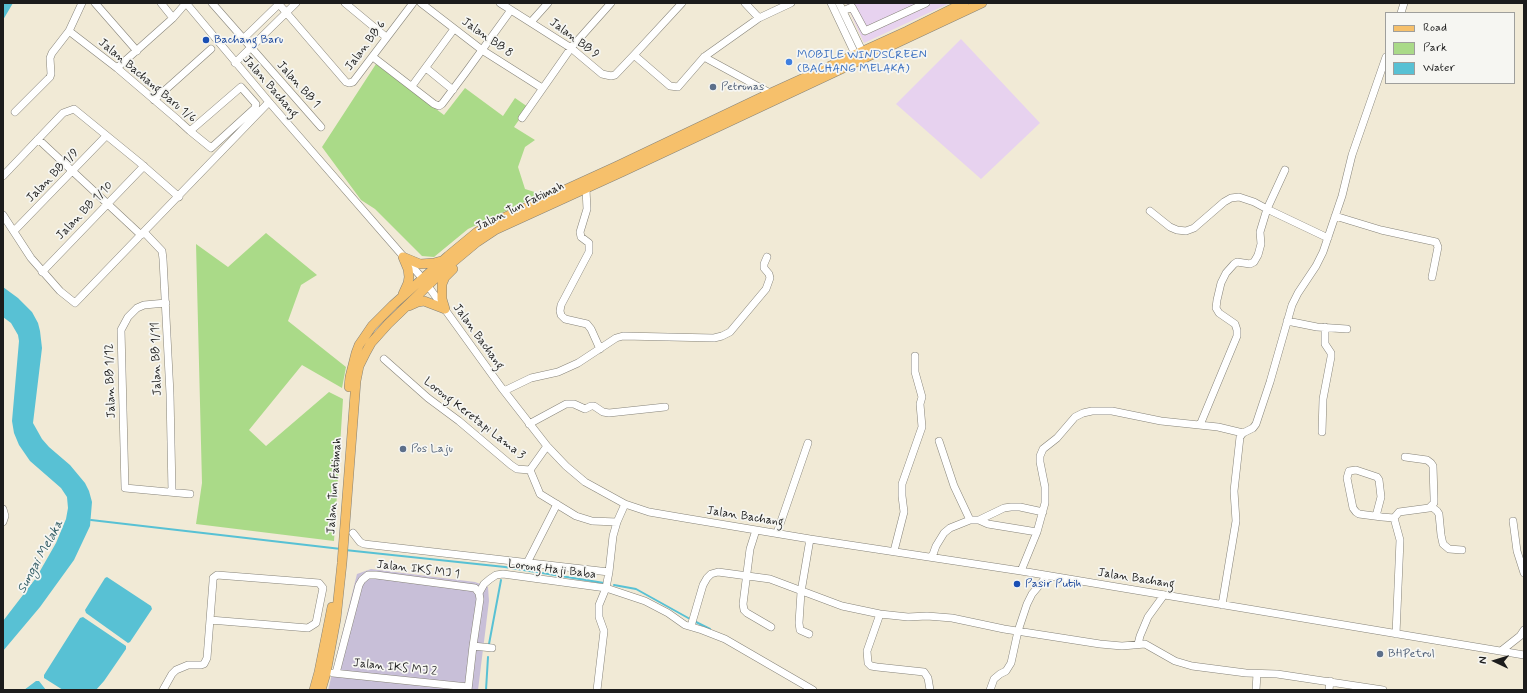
<!DOCTYPE html>
<style>
body{margin:0}
#map{position:relative;width:1527px;height:693px;overflow:hidden;background:#f1ead6;font-family:Mynerve,sans-serif}
canvas{display:block}
.frame{position:absolute;inset:0;border:4px solid #1c1c1c;pointer-events:none}
.legend{position:absolute;left:1385px;top:12px;width:130px;height:72px;box-sizing:border-box;background:#f6f6f2;border:1px solid #9f9f9c;margin:0;padding:5px 7px;list-style:none;font-size:12px;color:#1c1c1c}
.legend li{display:flex;align-items:center;gap:8px;height:20px}
.legend b{width:20px;border:1px solid #9f9f9c}
.north{position:absolute;left:1475px;top:641px;width:40px;height:40px;-webkit-text-stroke:3px #f6f6f2;paint-order:stroke;rotate:274deg;font-size:11px;font-weight:700;line-height:16px;text-align:center;color:#1c1c1c}
.north::after{content:'';display:block;margin:auto;width:14px;height:18px;background:#1c1c1c;clip-path:polygon(50% 0,100% 100%,50% 72%,0 100%)}
</style>
<div id="map">
<canvas width="1527" height="693"></canvas>
<div class="frame"></div>
<ul class="legend">
<li><b style="height:5px;background:#f6c06b"></b>Road</li>
<li><b style="height:11px;background:#aada88"></b>Park</li>
<li><b style="height:11px;background:#58c1d4"></b>Water</li>
</ul>
<div class="north">N</div>
</div>
<script>
const g = document.querySelector('canvas').getContext('2d');
g.lineJoin = 'round';
function paint(path, color) {
  g.fillStyle = color;
  g.fill(path, 'evenodd');
}
function shape(rows) {
  const path = new Path2D();
  for (const r of rows) {
    path.moveTo(r[0], r[1]);
    for (let i = 2; i < r.length; i += 2) path.lineTo(r[i], r[i + 1]);
  }
  return path;
}
function stroke(path, color, width, dash) {
  g.strokeStyle = color;
  g.lineWidth = width;
  g.lineCap = dash ? 'butt' : 'round';
  g.setLineDash(dash || []);
  g.stroke(path);
}
function drawText(font, color, halo, rows, align = 'center') {
  g.font = font + ' Mynerve,sans-serif';
  g.lineWidth = 3.5;
  g.setLineDash([]);
  g.textBaseline = 'middle';
  g.strokeStyle = halo;
  g.fillStyle = color;
  for (const [text, x, y, turn = 0] of rows) {
    g.save();
    g.translate(x, y);
    g.rotate((+turn || 0) * Math.PI / 180);
    g.textAlign = isNaN(turn) ? turn : align;
    if (halo) g.strokeText(text, 0, 0);
    g.fillText(text, 0, 0);
    g.restore();
  }
}
paint(shape([
 [846,3,950,3,864,43],
 [961,39,1040,123,981,179,896,104]
]), '#e7d2ef');
paint(shape([
 [371,569,475,582,488,587,489,601,478,690,328,690,357,574]
]), '#c8bfd8');
paint(shape([
 [376,64,444,115,465,88,503,116,515,98,528,107,514,127,535,140,525,147,518,167,525,189,541,194,468,229,434,257,422,256,375,209,361,200,322,147],
 [266,233,317,275,301,285,288,321,346,367,342,388,302,365,249,430,266,446,329,392,343,399,334,541,196,524,202,483,196,244,228,267]
]), '#aada88');
paint(shape([
 [3,3,13,3,3,20],
 [3,287,18,298,32,312,38,323,40,331,42,348,33,423,42,439,49,447,70,465,85,483,89,491,92,502,90,526,74,560,40,607,3,651,3,621,36,578,56,543,66,519,68,508,67,497,61,488,30,461,19,445,14,433,12,421,19,341,18,335,11,323,3,317],
 [107,577,151,606,152,609,130,642,128,643,86,613,85,610,105,578],
 [83,617,126,646,126,649,104,681,96,690,63,690,44,678,44,675,80,618],
 [36,681,39,681,46,690,24,690]
]), '#58c1d4');
stroke(shape([
 [91,520,341,549],
 [345,550,505,567,604,583],
 [614,585,636,589,690,619],
 [694,621,710,629],
 [489,644,501,580],
 [486,690,488,657]
]), '#58c1d4', 2);
const minor = shape([
 [95,3,137,51],
 [161,3,173,18],
 [212,3,321,127],
 [278,3,346,82,349,83,353,82,413,3],
 [345,3,386,37],
 [421,3,482,50,542,88],
 [500,3,571,48,602,74,611,76,615,75,634,55,682,3],
 [745,3,759,18],
 [831,3,857,58],
 [839,3,864,55],
 [843,11,852,7,865,31,926,3],
 [1401,13,1404,3],
 [531,22,548,3],
 [69,31,117,68,178,120,190,131,211,148,255,108,256,104,241,87,190,131],
 [243,39,279,4],
 [634,55,670,86,678,87,704,57,759,18,791,3],
 [373,57,434,104,439,106,442,104,466,72,511,10],
 [704,57,770,93],
 [235,63,296,3],
 [117,68,173,18,186,3,269,102,423,279,501,387,547,446,566,466,585,482,625,504,649,512,684,518,810,539,1021,571,1524,655],
 [426,68,453,90],
 [412,86,454,29],
 [154,100,211,49],
 [15,112,50,77,51,74,50,58,52,53,69,31,82,3],
 [522,118,571,48,611,3],
 [38,139,141,235],
 [3,176,63,113,74,109,139,162,179,197],
 [586,189,587,209,580,232,581,237,589,243,589,252,561,305,560,311,561,315,565,319,587,324,591,329,600,349],
 [1150,211,1170,227,1177,230,1186,231,1194,228,1224,202,1231,198,1239,197,1254,202,1267,209,1328,238],
 [3,215,31,258,60,291,75,303,269,102],
 [1335,216,1381,230,1436,242,1438,247,1432,277],
 [14,231,106,136],
 [144,232,162,251,163,259,170,394,172,492],
 [42,272,144,166],
 [166,303,144,305,137,308,128,317,121,330,125,488,190,494],
 [1287,321,1317,327,1347,329],
 [384,359,428,398,459,421,511,465,517,469,530,470,547,446],
 [504,391,531,378,558,372,578,363,616,338,623,336,714,338,722,336,730,332,766,289,770,278,769,274,764,268,764,264,767,257],
 [529,424,566,404,574,404,585,409,591,406,594,406,603,412,609,413,665,407],
 [1200,425,1237,336,1237,330,1235,324,1219,313,1216,308,1217,300,1221,283,1226,273,1234,264,1237,262,1250,264,1254,262,1258,255,1261,244,1260,232,1267,209,1285,170],
 [1322,432,1323,399,1331,357,1331,353,1325,344,1325,327],
 [939,441,954,486,970,520],
 [530,470,540,494,576,516,592,521,617,522],
 [1432,507,1437,511,1439,514,1441,535,1443,544,1449,549,1462,550],
 [3,509,5,516,3,522],
 [1376,516,1381,497,1379,480,1377,477,1356,470,1349,471,1347,478,1353,508,1356,512,1359,514,1382,517,1394,518],
 [979,520,1004,508,1011,507,1020,507,1043,512],
 [1513,521,1517,551,1524,573],
 [756,530,750,549,743,604,744,610,747,613,771,627],
 [353,533,360,542,364,544,609,572],
 [777,533,808,443],
 [894,551,904,512,902,496,902,484,922,427,920,404,922,397,915,372,915,356],
 [932,557,936,546,944,533,950,528,970,520,979,520,988,524,1037,532],
 [527,563,557,504],
 [1021,571,1037,532,1045,503,1045,487,1040,462,1040,456,1043,449,1057,438,1075,417,1083,413,1092,411,1112,411,1161,421,1218,427,1243,433],
 [479,593,484,584,490,579,496,575,503,574,606,588,645,601,668,613,685,625,702,630,725,639,813,690],
 [1222,605,1236,521,1234,491,1240,437,1243,433,1253,428,1256,424,1270,382,1292,305,1298,293,1316,266,1323,252,1342,196,1352,155,1386,57],
 [880,614,867,651,868,663,871,666,877,667,924,672,928,678,930,690],
 [691,626,703,585,707,578,711,574,718,572,770,579,842,606,880,614,908,617,927,616,952,618,1004,629,1100,644,1122,646,1145,644,1175,661,1192,666,1246,673,1277,674,1383,690],
 [809,634,800,630,799,623,801,592,810,539],
 [1396,634,1400,540,1394,518,1399,512,1429,508,1434,503,1434,498,1433,466,1431,463,1427,460,1405,457],
 [1138,644,1140,636,1148,617,1164,595],
 [473,646,492,648],
 [1501,651,1520,636,1524,630],
 [333,673,468,687],
 [336,673,359,585,362,580,368,575,376,575,475,588,479,593,480,599,473,646,468,690],
 [163,690,172,674,176,670,188,665,201,665,204,664,207,658,213,581,213,578,217,575,319,583,323,588,316,623,308,628,210,620],
 [597,690,604,631,599,617,599,605,606,588,609,572,613,536,617,522,625,504],
 [990,690,994,679,1000,674,1006,671,1011,663,1018,631,1027,604,1032,594,1047,576],
 [1256,690,1257,674],
 [1329,690,1330,681]
]);
const major = shape([
 [403,257,408,269,409,277,408,283,403,294],
 [403,257,420,264,434,263,441,261],
 [409,306,418,302,424,301,445,309],
 [445,309,442,299,442,284,445,277,453,269],
 [349,387,350,377,356,353,359,345,372,326,393,305,448,256,477,232,492,223,617,166,762,97,907,31,964,3],
 [314,690,319,672,332,607],
 [321,690,326,673,336,619,342,563,356,381,359,366,366,352,371,343,388,324,447,267,477,242,495,230,622,172,982,3]
]);
stroke(minor, '#868379', 8);
stroke(major, '#868379', 10);
stroke(minor, '#fff', 7);
stroke(major, '#f6c06b', 9);
for (const [x, y, r, color] of [
 [206,40,4,"#1a4fb4"],
 [789,62,4,"#3f7fe0"],
 [713,87,4,"#5c6f8a"],
 [403,449,4,"#5c6f8a"],
 [1017,584,4,"#1a4fb4"],
 [1380,654,4,"#5c6f8a"]
]) {
  const dot = new Path2D();
  dot.arc(x, y, r, 0, 2 * Math.PI);
  g.fillStyle = color;
  g.fill(dot);
  stroke(dot, '#f6f6f2', 1.5);
}
drawText('12px', '#1c1c1c', '#f6f6f2', [
 ["Jalan BB 8",487,38,35],
 ["Jalan BB 9",574,39,37],
 ["Jalan BB 6",366,46,-53],
 ["Jalan Bachang Baru 1/6",147,81,40],
 ["Jalan BB 1",298,85,48],
 ["Jalan Bachang",270,87,49],
 ["Jalan BB 1/9",53,176,-46],
 ["Jalan Tun Fatimah",520,207,-26],
 ["Jalan BB 1/10",85,211,-46],
 ["Jalan Bachang",478,337,54],
 ["Jalan BB 1/11",157,359,-92],
 ["Jalan BB 1/12",111,381,-92],
 ["Lorong Keretapi Lama 3",474,419,38],
 ["Jalan Tun Fatimah",335,486,-86],
 ["Jalan Bachang",745,517,9],
 ["Jalan IKS MJ 1",418,570,7],
 ["Lorong Haji Baba",552,570,7],
 ["Jalan Bachang",1136,579,9],
 ["Jalan IKS MJ 2",395,668,6]
]);
drawText('12px', '#164399', '#f6f6f2', [
 ["Bachang Baru",214,40],
 ["Pasir Putih",1025,584]
], 'left');
drawText('12px', '#366cbe', '#f6f6f2', [
 ["MOBILE WINDSCREEN",797,55],
 ["(BACHANG MELAKA)",797,69]
], 'left');
drawText('12px', '#4e5e75', '#f6f6f2', [
 ["Petronas",721,87],
 ["Pos Laju",411,449],
 ["BHPetrol",1388,654]
], 'left');
drawText('italic 13px', '#345e66', '#f6f6f2', [
 ["Sungai Melaka",41,557,-61]
]);
</script>
